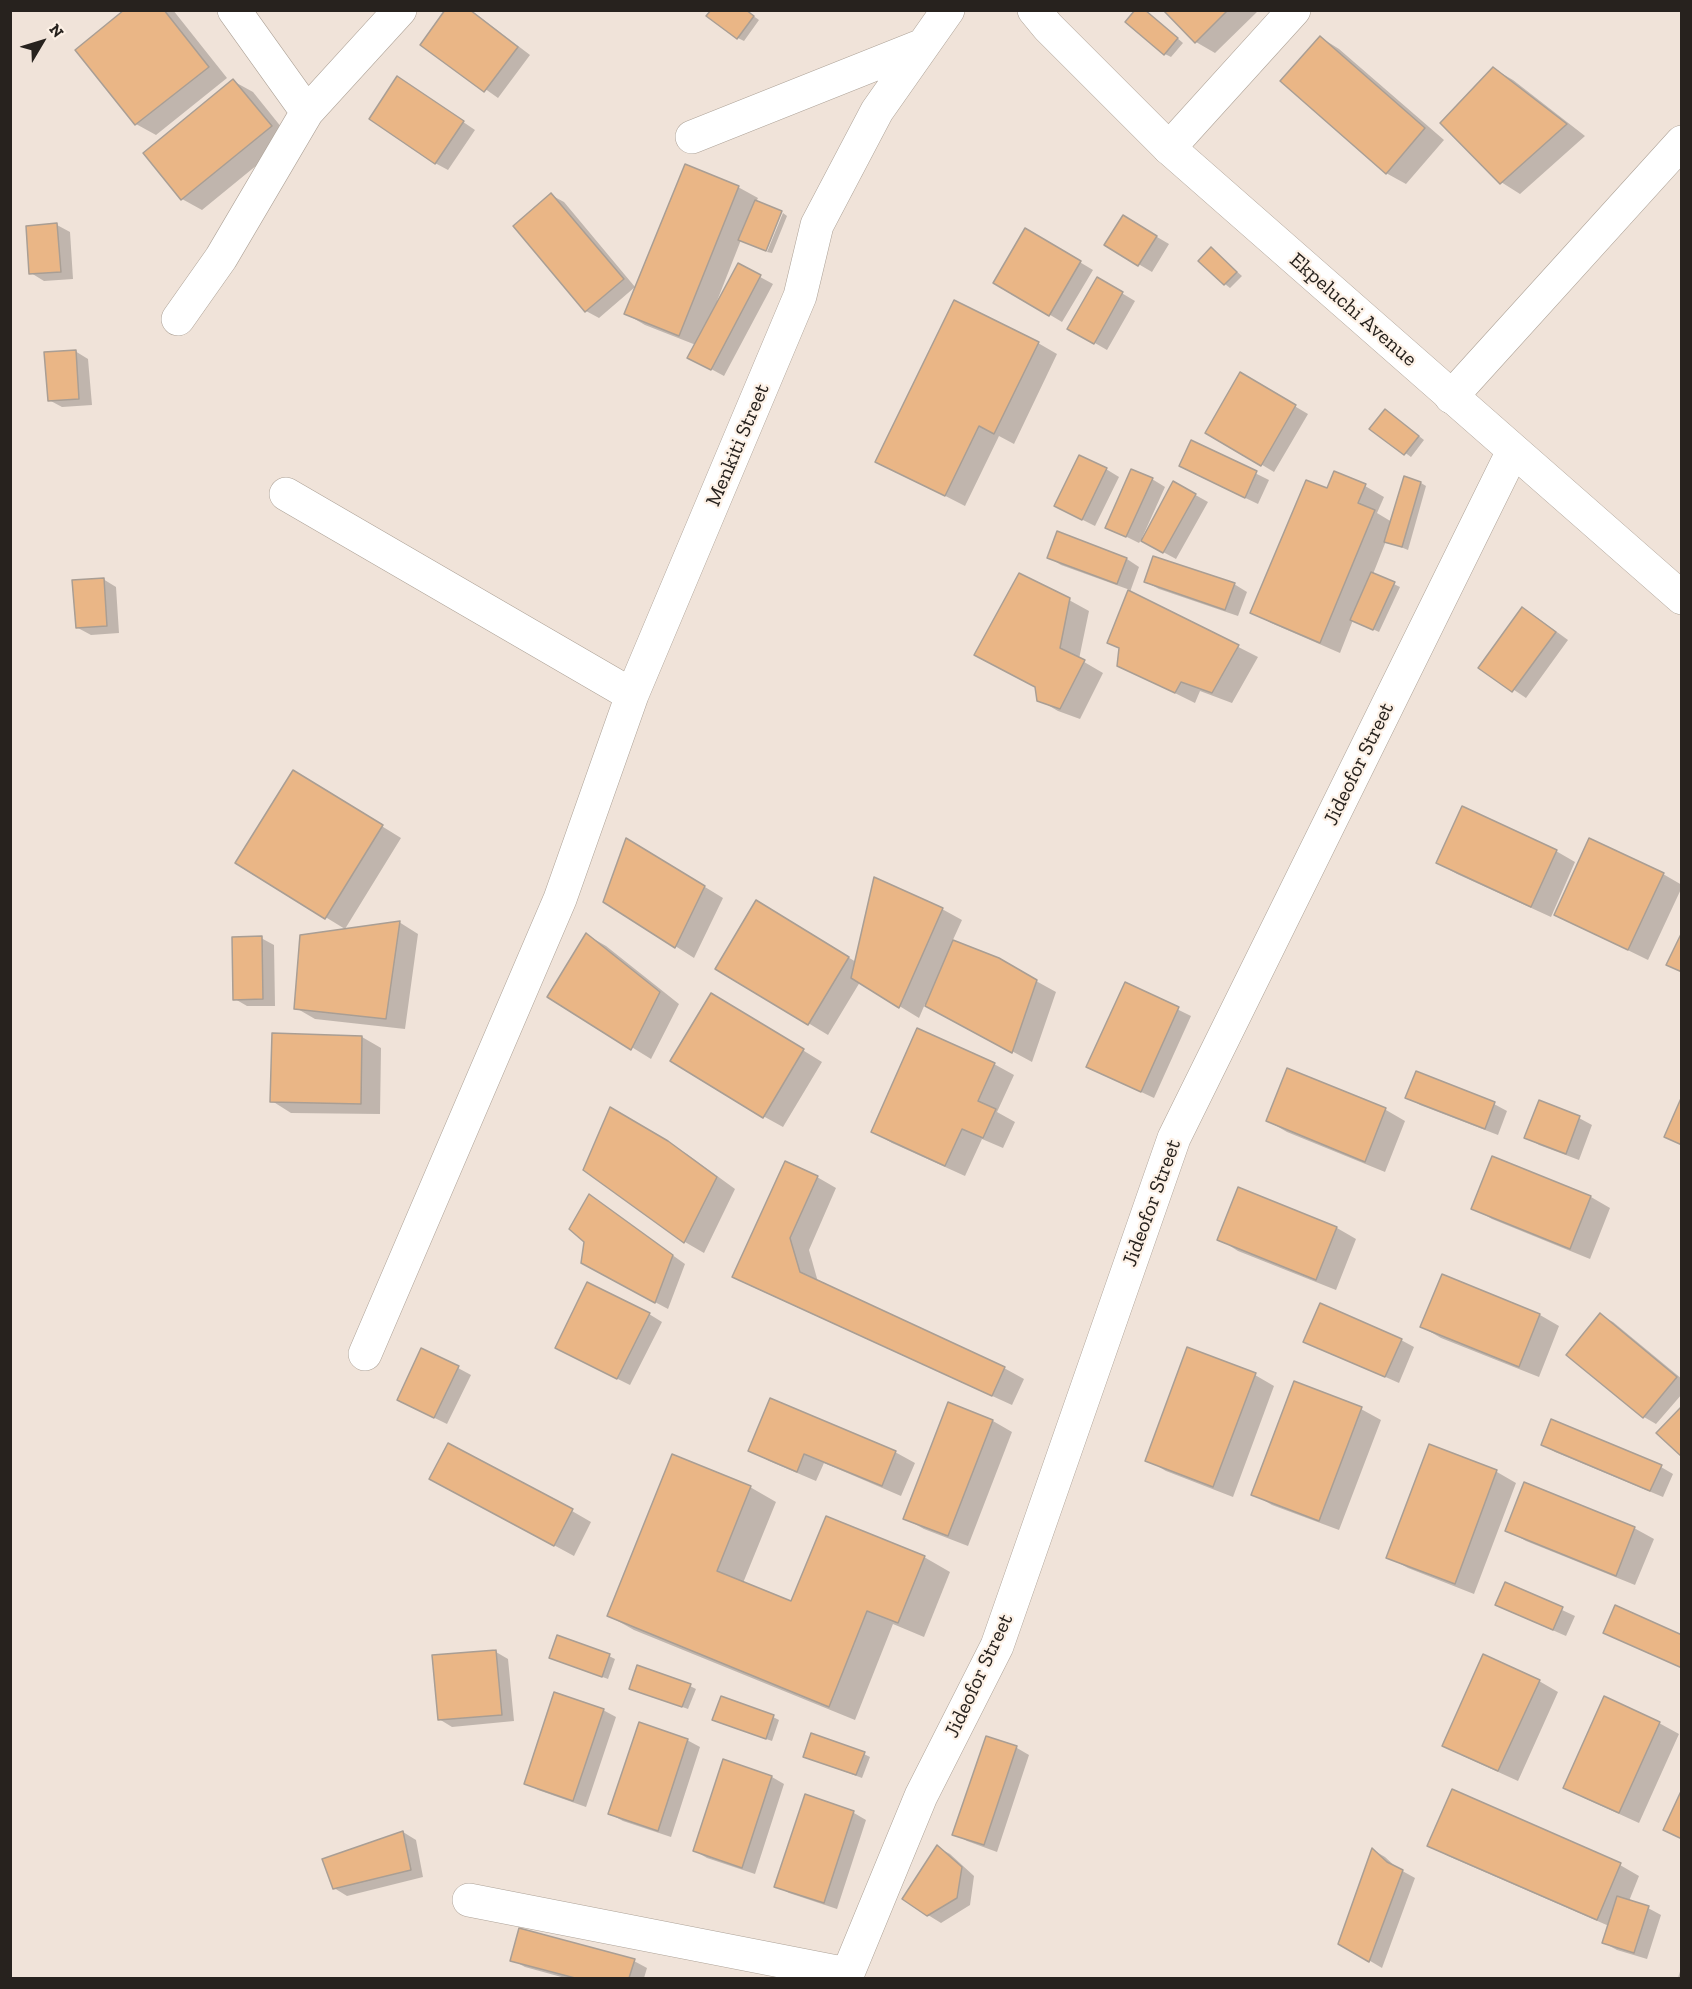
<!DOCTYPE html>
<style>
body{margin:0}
#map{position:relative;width:1692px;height:1989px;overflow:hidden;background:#f0e3d9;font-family:"Zilla Slab",serif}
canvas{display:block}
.frame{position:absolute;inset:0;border:12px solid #27221e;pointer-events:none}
.north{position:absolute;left:12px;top:12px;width:60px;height:60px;-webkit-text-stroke:4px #fdf1e6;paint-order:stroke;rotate:52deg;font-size:16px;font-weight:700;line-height:24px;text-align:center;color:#27221e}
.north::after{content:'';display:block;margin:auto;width:21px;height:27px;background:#27221e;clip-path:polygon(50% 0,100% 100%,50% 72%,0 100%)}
</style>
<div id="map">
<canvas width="1692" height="1989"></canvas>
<div class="frame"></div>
<div class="north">N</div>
</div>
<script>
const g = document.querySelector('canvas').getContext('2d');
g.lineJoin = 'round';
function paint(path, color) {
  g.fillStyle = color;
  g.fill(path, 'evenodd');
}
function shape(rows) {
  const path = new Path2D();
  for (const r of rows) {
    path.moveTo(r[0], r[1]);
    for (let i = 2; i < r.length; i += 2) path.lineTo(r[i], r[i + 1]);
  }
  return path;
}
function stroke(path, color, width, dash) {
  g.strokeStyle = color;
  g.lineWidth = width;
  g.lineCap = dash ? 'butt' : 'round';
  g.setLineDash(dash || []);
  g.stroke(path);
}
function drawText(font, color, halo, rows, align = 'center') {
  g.font = font + ' "Zilla Slab",serif';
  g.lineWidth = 4.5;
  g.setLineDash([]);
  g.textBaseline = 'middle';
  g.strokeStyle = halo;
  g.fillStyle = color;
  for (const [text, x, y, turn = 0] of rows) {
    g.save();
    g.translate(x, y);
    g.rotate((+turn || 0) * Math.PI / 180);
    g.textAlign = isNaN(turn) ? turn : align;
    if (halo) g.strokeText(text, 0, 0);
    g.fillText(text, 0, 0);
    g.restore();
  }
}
paint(shape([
 [127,10,173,10,227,78,156,135,136,124,77,50],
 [471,10,530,55,498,98,422,44],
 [745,10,759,20,744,41,738,38],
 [1165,10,1259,10,1215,53,1196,42],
 [1146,11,1183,43,1171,57,1165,54],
 [1320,37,1339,49,1444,140,1406,184,1386,173],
 [1494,69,1513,80,1585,136,1520,194,1501,182],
 [233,81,253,92,290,138,202,210,182,199],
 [410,86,475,130,448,170,435,163],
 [738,187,758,198,756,202,780,212,764,250,741,240,717,301,719,302,738,265,773,284,724,376,689,357,696,345,645,325,626,314],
 [551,195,564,202,635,287,599,318,586,311],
 [783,213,787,216,772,253,767,252],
 [1123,217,1169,244,1152,272,1106,245],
 [57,225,70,232,73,279,44,281,31,273],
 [1026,230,1093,270,1062,322,995,282],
 [1211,249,1242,276,1230,288,1225,284],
 [1098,279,1135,301,1107,350,1069,328],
 [1038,343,1057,354,1014,444,999,436,965,506,877,461],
 [75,351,88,359,92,405,62,407,49,400],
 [1240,374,1308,414,1274,472,1207,432],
 [1391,414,1424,440,1411,457,1372,429],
 [1192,442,1269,480,1258,504,1193,473],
 [1106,469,1119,477,1095,526,1069,513],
 [1152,479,1165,487,1142,538,1144,539,1174,483,1208,502,1176,559,1141,540,1139,543,1107,527],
 [1421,483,1426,486,1408,550,1386,541,1373,574,1400,587,1379,632,1353,620,1340,653,1271,623,1252,612,1328,490,1365,486,1384,497,1377,513,1392,522],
 [1057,533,1127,559,1139,567,1130,592,1258,657,1232,703,1200,691,1195,703,1118,665,1120,649,1109,642,1130,590,1061,565,1048,557],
 [103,579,116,587,119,633,91,635,78,628],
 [1146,582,1234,584,1247,592,1238,616,1159,589],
 [1069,600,1089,611,1079,659,1103,673,1080,719,1058,711,1039,700,1036,687],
 [1535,616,1568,640,1526,698,1480,667],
 [312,783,401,838,345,929,237,863],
 [646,851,723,898,694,958,605,901],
 [1556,851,1575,862,1551,917,1457,874,1438,863],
 [1663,874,1682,885,1682,887,1648,960,1556,915],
 [942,909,962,920,952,942,998,960,1056,992,1032,1062,925,1004,919,1018,860,982,828,1035,717,968,776,913,856,962],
 [399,922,418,934,405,1029,315,1019,296,1008],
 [587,935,606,946,679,1004,651,1059,549,996],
 [261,938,274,945,275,1006,247,1006,235,999],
 [1126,984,1191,1016,1154,1098,1088,1067],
 [731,1006,822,1062,783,1127,763,1116],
 [362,1037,381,1048,380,1114,291,1113,272,1101],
 [994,1064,1014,1075,997,1112,1015,1122,1003,1148,982,1139,965,1176,892,1143,873,1132],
 [1288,1070,1386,1110,1405,1121,1385,1172,1287,1132,1268,1121],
 [1407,1097,1494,1104,1507,1111,1498,1135,1420,1105],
 [611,1109,687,1154,735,1189,704,1253,685,1242,585,1170],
 [1579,1118,1592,1125,1579,1160,1539,1145,1526,1137],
 [1493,1157,1591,1197,1610,1208,1590,1259,1492,1219,1473,1208],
 [817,1177,836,1188,809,1250,818,1282,1004,1368,1024,1379,1012,1405,753,1287,734,1276],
 [1239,1189,1337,1228,1356,1239,1336,1290,1238,1251,1219,1239],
 [589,1196,685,1264,668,1309,595,1270],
 [1442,1276,1540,1315,1559,1326,1539,1377,1441,1338,1422,1327],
 [649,1314,662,1322,630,1385,569,1355],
 [1600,1315,1613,1322,1682,1379,1682,1394,1656,1424,1644,1417],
 [1401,1340,1414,1347,1399,1383,1305,1341],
 [458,1368,471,1375,447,1424,412,1407],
 [1255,1375,1274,1386,1233,1497,1166,1471,1147,1460],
 [948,1404,993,1421,1012,1432,968,1546,924,1529,904,1518],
 [1361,1409,1381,1420,1339,1530,1272,1505,1253,1494],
 [1542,1444,1661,1467,1673,1474,1663,1497,1555,1452],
 [1430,1446,1497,1472,1516,1483,1474,1594,1408,1568,1388,1557],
 [750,1450,895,1452,915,1463,901,1496,824,1463,816,1481,769,1461],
 [750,1487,776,1502,743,1583,792,1603,924,1557,950,1572,924,1637,893,1624,855,1720,634,1630,609,1616],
 [450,1489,572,1511,591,1522,574,1556],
 [1634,1528,1654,1539,1635,1585,1526,1541,1507,1530],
 [1506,1584,1575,1616,1566,1636,1509,1611],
 [496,1652,508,1659,514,1721,452,1727,439,1719],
 [609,1656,615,1659,608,1679,551,1658],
 [1539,1681,1558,1692,1518,1781,1463,1756,1444,1745],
 [690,1686,696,1689,688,1709,637,1691],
 [603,1710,616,1717,586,1807,538,1790,526,1783],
 [773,1717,779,1720,772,1741,720,1723],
 [1659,1723,1679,1734,1639,1823,1584,1798,1565,1787],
 [987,1738,1017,1748,1029,1755,997,1852,967,1841,954,1834],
 [687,1740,700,1747,671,1837,623,1821,610,1814],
 [864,1754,870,1757,862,1778,811,1759],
 [724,1761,772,1777,784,1784,755,1874,707,1858,695,1851],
 [806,1796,854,1813,866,1820,837,1909,789,1893,776,1886],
 [403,1832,416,1840,423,1877,347,1896,334,1888],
 [1429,1845,1620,1865,1639,1876,1629,1901,1648,1908,1661,1915,1647,1959,1617,1950,1604,1943,1609,1926,1448,1856],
 [937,1847,950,1854,974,1876,970,1905,941,1923,928,1915],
 [1373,1850,1385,1857,1397,1868,1415,1878,1382,1968,1340,1943],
 [512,1960,634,1961,647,1968,644,1978,565,1978,525,1967],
 [1682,1965,1682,1978,1678,1978]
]), '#0003');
const building = shape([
 [124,10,164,10,209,67,135,125,75,50,124,10],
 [445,10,470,10,518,47,484,92,420,45,445,10],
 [711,10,746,10,754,16,737,39,706,16,711,10],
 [1135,10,1145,10,1178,38,1164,55,1125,22,1135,10],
 [1163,10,1228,10,1195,43,1163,10],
 [1320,36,1425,128,1386,174,1280,81,1320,36],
 [1493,67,1567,124,1500,184,1440,123,1493,67],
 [397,76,464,121,435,164,369,119,397,76],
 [233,79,272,126,181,200,143,153,233,79],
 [685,164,739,186,679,336,624,314,685,164],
 [551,193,624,279,585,312,513,226,551,193],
 [755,200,782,211,766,251,738,240,755,200],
 [1123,215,1157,236,1138,266,1104,245,1123,215],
 [57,223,61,272,29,274,26,226,57,223],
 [1025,228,1081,261,1049,316,993,283,1025,228],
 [1211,247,1237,272,1224,285,1198,261,1211,247],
 [738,263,761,275,711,370,687,358,738,263],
 [1097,277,1123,292,1094,344,1067,329,1097,277],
 [954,300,1039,342,994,434,979,426,945,496,875,462,954,300],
 [76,350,79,399,48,401,44,352,76,350],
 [1240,372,1296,405,1261,466,1205,433,1240,372],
 [1385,409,1419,436,1404,455,1369,429,1385,409],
 [1191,440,1257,471,1245,498,1179,466,1191,440],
 [1079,455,1107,468,1082,520,1054,506,1079,455],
 [1131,469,1153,478,1126,537,1105,528,1131,469],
 [1334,471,1366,484,1358,503,1375,510,1320,643,1250,613,1306,480,1327,488,1334,471],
 [1404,476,1421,482,1402,547,1384,542,1404,476],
 [1173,481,1196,494,1163,553,1141,541,1173,481],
 [1057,531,1127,558,1117,584,1047,558,1057,531],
 [1153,556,1235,583,1225,610,1144,582,1153,556],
 [1371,572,1395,582,1373,630,1350,620,1371,572],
 [1019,573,1070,598,1060,648,1085,660,1060,709,1037,701,1035,687,974,655,1019,573],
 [104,578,107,626,76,628,72,580,104,578],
 [1128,590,1239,645,1212,693,1181,682,1175,693,1117,666,1119,648,1107,643,1128,590],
 [1522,607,1556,632,1512,692,1478,668,1522,607],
 [293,770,383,825,325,919,235,863,293,770],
 [1462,806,1557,850,1531,907,1436,863,1462,806],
 [626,838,705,886,675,948,603,902,626,838],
 [1589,838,1664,873,1628,950,1554,915,1589,838],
 [874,877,943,908,899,1008,851,978,874,877],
 [756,900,849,957,808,1025,715,969,756,900],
 [400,921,386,1019,294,1009,300,935,400,921],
 [1682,932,1682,972,1666,965,1682,932],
 [586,933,660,992,631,1050,547,997,586,933],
 [262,936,263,999,233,1000,232,937,262,936],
 [953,940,999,958,1037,980,1012,1053,925,1006,953,940],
 [1125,982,1179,1007,1141,1092,1086,1067,1125,982],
 [711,993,804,1049,763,1118,670,1061,711,993],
 [917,1028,995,1063,978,1101,996,1109,983,1138,962,1129,945,1166,871,1132,917,1028],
 [272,1033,362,1036,361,1104,270,1102,272,1033],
 [1287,1068,1386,1108,1365,1162,1266,1121,1287,1068],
 [1416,1071,1495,1102,1485,1129,1405,1098,1416,1071],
 [1682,1096,1682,1145,1664,1137,1682,1096],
 [1539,1100,1580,1116,1566,1154,1524,1138,1539,1100],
 [610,1107,668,1141,717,1177,684,1243,583,1170,610,1107],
 [1492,1156,1591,1196,1570,1249,1471,1209,1492,1156],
 [785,1161,818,1176,790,1238,800,1272,1005,1367,992,1396,732,1277,785,1161],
 [1238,1187,1337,1227,1316,1280,1217,1240,1238,1187],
 [589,1194,673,1255,655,1303,581,1263,584,1242,569,1229,589,1194],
 [1442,1274,1540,1314,1519,1367,1420,1327,1442,1274],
 [587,1282,650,1313,617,1379,555,1348,587,1282],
 [1320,1303,1402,1339,1385,1377,1303,1342,1320,1303],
 [1600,1313,1677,1377,1643,1418,1566,1355,1600,1313],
 [1187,1347,1256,1373,1213,1487,1145,1461,1187,1347],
 [421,1348,459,1366,434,1418,397,1400,421,1348],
 [1294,1381,1362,1407,1319,1521,1251,1495,1294,1381],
 [770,1398,896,1451,882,1486,804,1454,797,1472,748,1451,770,1398],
 [948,1402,993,1420,948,1536,903,1519,948,1402],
 [1682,1406,1682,1457,1656,1433,1682,1406],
 [1551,1419,1662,1465,1650,1491,1541,1445,1551,1419],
 [448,1443,573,1509,554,1546,429,1479,448,1443],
 [1429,1444,1497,1470,1455,1584,1386,1558,1429,1444],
 [672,1454,751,1486,717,1571,791,1601,826,1516,925,1556,898,1623,867,1611,829,1707,607,1616,672,1454],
 [1524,1482,1635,1527,1616,1576,1505,1531,1524,1482],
 [1505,1582,1563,1607,1553,1630,1495,1605,1505,1582],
 [1615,1605,1682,1635,1682,1668,1603,1633,1615,1605],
 [557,1635,610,1654,602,1677,549,1658,557,1635],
 [496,1650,502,1715,438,1720,432,1655,496,1650],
 [1483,1654,1540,1680,1498,1771,1442,1746,1483,1654],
 [637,1665,691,1684,682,1707,629,1689,637,1665],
 [554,1692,604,1709,573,1801,524,1784,554,1692],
 [721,1696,774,1715,766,1739,712,1720,721,1696],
 [1604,1696,1660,1722,1619,1813,1563,1788,1604,1696],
 [639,1722,688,1739,658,1831,608,1814,639,1722],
 [811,1733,865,1752,856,1775,803,1757,811,1733],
 [986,1736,1017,1746,984,1845,952,1835,986,1736],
 [723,1759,772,1776,742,1868,693,1851,723,1759],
 [1452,1789,1621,1863,1597,1920,1427,1846,1452,1789],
 [1682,1789,1682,1839,1663,1830,1682,1789],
 [805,1794,854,1811,824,1903,774,1887,805,1794],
 [403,1831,411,1870,333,1889,322,1859,403,1831],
 [937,1845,962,1867,957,1898,927,1916,902,1899,937,1845],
 [1372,1848,1387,1862,1403,1870,1369,1962,1338,1944,1372,1848],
 [1617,1896,1649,1906,1634,1953,1602,1943,1617,1896],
 [519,1928,635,1959,629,1978,575,1978,510,1961,519,1928]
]);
paint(building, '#eab686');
stroke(building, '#a99e94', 1.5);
const street = shape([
 [234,10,307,112],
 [692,137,923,45],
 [1169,148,1294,10],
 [178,319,221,258,307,112,400,10],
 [1451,397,1682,142],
 [286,494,632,695],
 [365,1354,560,899,632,695,800,296,817,225,877,111,948,10],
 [469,1900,847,1974],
 [846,1978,921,1796,997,1646,1174,1138,1513,451]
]);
const secondary = shape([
 [1034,10,1048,27,1169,148,1682,598]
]);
stroke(street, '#ada297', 34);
stroke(secondary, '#ada297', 34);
stroke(street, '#fff', 33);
stroke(secondary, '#fff', 33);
drawText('21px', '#27221e', '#fdf1e6', [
 ["Ekpeluchi Avenue",1353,310,41],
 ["Menkiti Street",738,445,-67],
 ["Jideofor Street",1359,764,-64],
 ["Jideofor Street",1152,1203,-70],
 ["Jideofor Street",979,1676,-65]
]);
</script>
